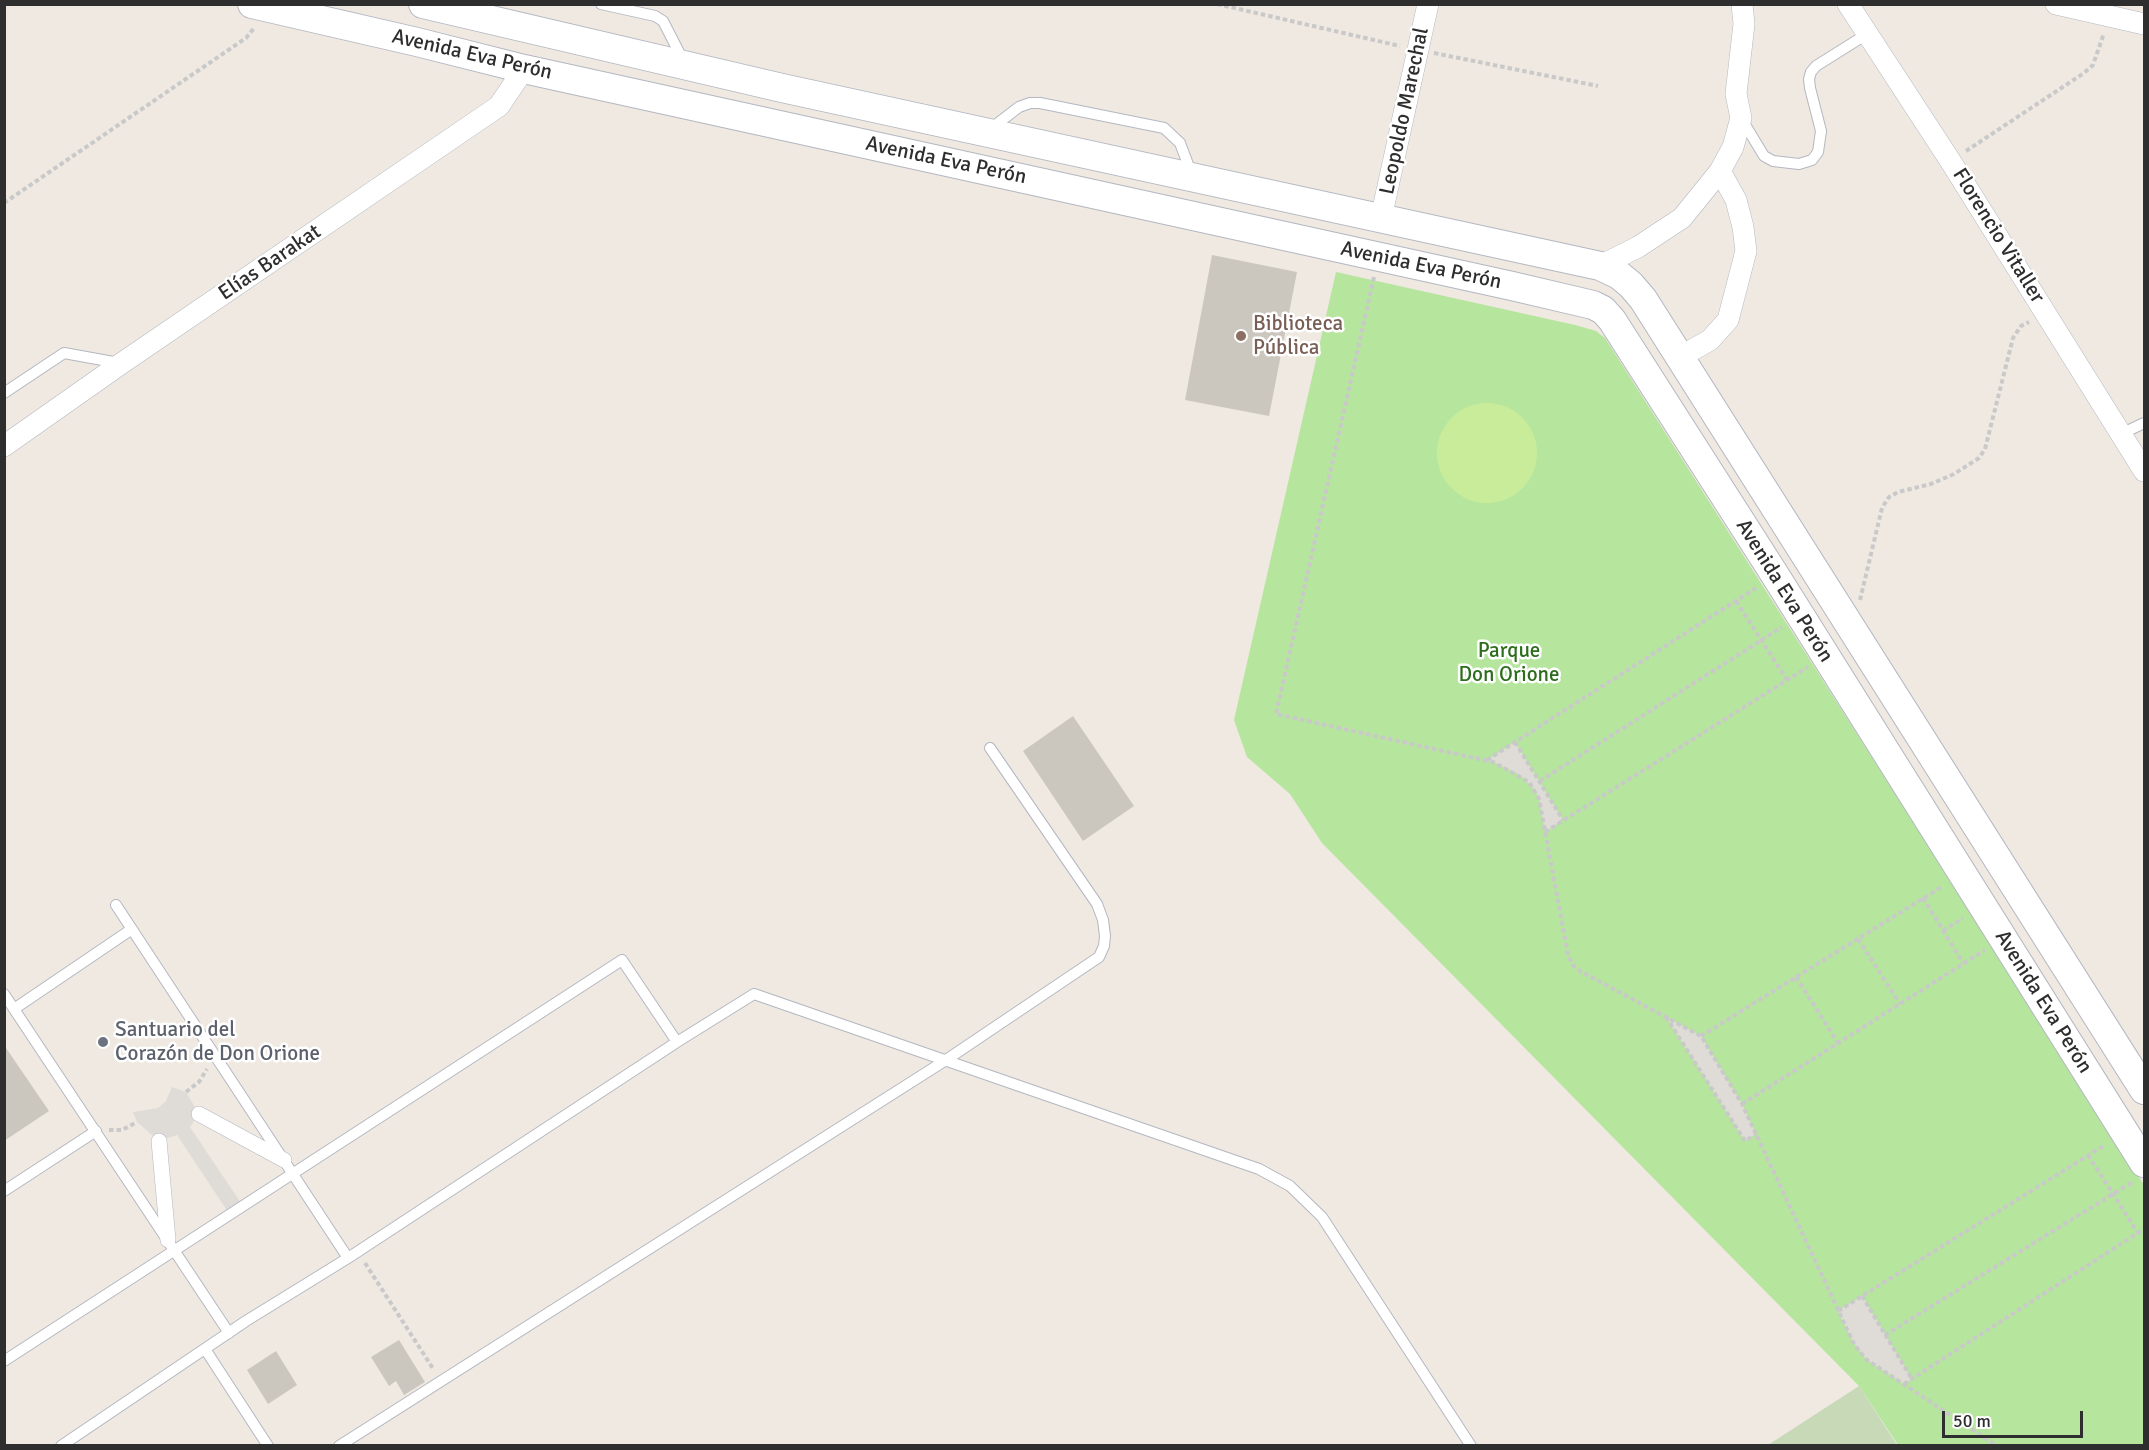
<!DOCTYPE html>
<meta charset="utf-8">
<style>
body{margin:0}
#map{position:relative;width:2149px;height:1450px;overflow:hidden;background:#efe9e1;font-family:Signika,sans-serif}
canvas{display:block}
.frame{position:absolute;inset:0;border:6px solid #2e2e2e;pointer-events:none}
.scale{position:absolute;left:1942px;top:1411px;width:141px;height:27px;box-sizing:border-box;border:3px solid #2e2e2e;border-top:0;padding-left:8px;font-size:18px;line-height:21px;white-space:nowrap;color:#2e2e2e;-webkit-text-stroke:4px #fff;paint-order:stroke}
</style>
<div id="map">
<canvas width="2149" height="1450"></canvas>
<div class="frame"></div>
<div class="scale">50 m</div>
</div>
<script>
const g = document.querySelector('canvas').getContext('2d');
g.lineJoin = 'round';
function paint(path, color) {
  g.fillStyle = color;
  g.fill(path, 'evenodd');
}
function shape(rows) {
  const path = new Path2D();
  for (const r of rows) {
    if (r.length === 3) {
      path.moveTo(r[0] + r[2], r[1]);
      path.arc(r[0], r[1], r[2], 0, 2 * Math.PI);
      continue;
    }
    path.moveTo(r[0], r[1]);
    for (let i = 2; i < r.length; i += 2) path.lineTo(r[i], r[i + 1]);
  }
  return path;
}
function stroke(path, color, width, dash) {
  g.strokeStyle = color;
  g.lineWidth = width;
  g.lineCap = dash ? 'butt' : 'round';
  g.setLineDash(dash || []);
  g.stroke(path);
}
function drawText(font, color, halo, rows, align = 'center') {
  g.font = font + ' Signika,sans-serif';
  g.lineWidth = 5;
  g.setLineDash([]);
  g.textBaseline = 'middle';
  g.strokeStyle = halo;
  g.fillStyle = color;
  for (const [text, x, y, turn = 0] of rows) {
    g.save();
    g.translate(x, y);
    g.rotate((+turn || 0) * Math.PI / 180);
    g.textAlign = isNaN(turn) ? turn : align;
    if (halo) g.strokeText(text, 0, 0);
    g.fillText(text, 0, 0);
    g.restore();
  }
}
paint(shape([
 [1336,272,1575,325,1596,331,1605,338,2144,1185,2144,1445,1898,1445,1859,1386,1322,843,1290,794,1247,757,1234,720]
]), '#b6e59e');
paint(shape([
 [1859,1386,1897,1445,1768,1445]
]), '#c8d9b8');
paint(shape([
 [1487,453,50]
]), '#c9ec9a');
paint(shape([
 [1515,742,1563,820,1545,832,1539,799,1535,790,1520,775,1493,762,1487,760],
 [1666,1017,1701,1036,1742,1104,1756,1134,1745,1141],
 [172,1087,186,1092,199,1114,190,1127,243,1206,230,1215,177,1135,159,1141,137,1122,133,1112,158,1108,166,1101],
 [1862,1296,1912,1379,1904,1384,1867,1360,1853,1342,1838,1311]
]), '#dfdcd8');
paint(shape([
 [1212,255,1297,272,1269,416,1185,400],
 [1073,716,1134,806,1083,841,1023,751],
 [4,1045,49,1111,4,1141],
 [399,1340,425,1382,404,1395,396,1381,389,1386,371,1357],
 [276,1351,297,1385,268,1404,247,1370]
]), '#cbc7bf');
const service = shape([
 [601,4,655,16,663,21,683,60],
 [1741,118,1764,156,1773,161,1799,164,1812,160,1818,152,1821,131,1810,88,1809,79,1811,72,1816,66,1867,34],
 [989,130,1019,107,1030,103,1040,103,1164,128,1180,143,1192,175],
 [4,393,64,353,119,363],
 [2121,434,2144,423],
 [116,905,348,1258],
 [4,994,229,1333],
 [14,1009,132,929],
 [4,1191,96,1131],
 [205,1349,268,1446],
 [4,1361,622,960,677,1042],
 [61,1446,246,1321,348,1258,677,1042,754,994,1259,1169,1290,1186,1322,1217,1471,1446],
 [339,1446,946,1060,1099,957,1104,946,1105,936,1103,920,1097,904,990,748]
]);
const pedestrian = shape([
 [199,1114,284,1160],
 [159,1141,168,1240]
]);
const minor = shape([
 [1848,4,1951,162,2144,471],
 [2056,4,2144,24],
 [1381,218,1428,4],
 [1600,266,1638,247,1682,218,1720,171,1733,147,1741,118,1736,94,1744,24,1742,4],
 [1680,357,1710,340,1728,320,1746,251,1743,227,1736,200,1720,171],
 [4,446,122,363,499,106,524,69]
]);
const secondary = shape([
 [252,4,417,42,524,69,1512,286,1593,305,1603,310,1612,320,1775,575,2144,1163],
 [423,4,782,88,1600,266,1619,275,1631,285,1643,299,2144,1090]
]);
stroke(service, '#b4b7c1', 12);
stroke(pedestrian, '#b4b7c1', 16);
stroke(minor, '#b4b7c1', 22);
stroke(secondary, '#b4b7c1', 30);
stroke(shape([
 [1217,4,1400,46],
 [1434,53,1598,86],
 [1966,151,2084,73,2093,65,2104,33],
 [4,203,246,38,254,28],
 [1374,277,1276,714,1493,762,1529,782,1539,799,1568,955,1573,965,1580,971,1701,1036,1742,1104,1853,1342,1859,1351,1867,1360,1997,1446],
 [1860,600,1882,508,1889,497,1898,492,1931,484,1954,474,1979,458,1985,449,2013,338,2021,326,2029,322],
 [1736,601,1787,680],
 [1515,742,1563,820],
 [1487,760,1756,588],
 [1540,781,1782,627],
 [1545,832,1808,667],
 [1923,898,1963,963],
 [1943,931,1963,918],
 [1858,939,1900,1004],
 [1796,977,1838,1043],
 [1666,1017,1745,1141,1756,1134],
 [1701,1036,1943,886],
 [186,1092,199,1082,207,1069],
 [1742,1104,1985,950],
 [109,1130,122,1130,137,1122],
 [2088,1155,2138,1233],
 [365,1263,434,1370],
 [1862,1296,1912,1379],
 [1838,1311,2105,1145],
 [1885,1335,2134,1181],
 [1904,1384,2144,1229]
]), '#c9c9c9', 4, [4.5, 3]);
stroke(service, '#fff', 10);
stroke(pedestrian, '#fff', 15);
stroke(minor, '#fff', 21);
stroke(secondary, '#fff', 28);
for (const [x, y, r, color] of [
 [1241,336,6,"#8d6e63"],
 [103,1042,6,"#6b7280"]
]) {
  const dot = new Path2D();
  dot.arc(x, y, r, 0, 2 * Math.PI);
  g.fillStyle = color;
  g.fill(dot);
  stroke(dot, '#fff', 2);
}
drawText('21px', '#2e2e2e', '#fff', [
 ["Avenida Eva Perón",472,55,13],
 ["Leopoldo Marechal",1405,111,-78],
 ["Avenida Eva Perón",946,161,12],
 ["Florencio Vitaller",1998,236,58],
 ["Elías Barakat",270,263,-34],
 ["Avenida Eva Perón",1421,266,12],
 ["Avenida Eva Perón",1784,591,58],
 ["Avenida Eva Perón",2043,1002,58]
]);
drawText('21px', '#785e54', '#fff', [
 ["Biblioteca",1253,324],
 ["Pública",1253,348]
], 'left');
drawText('21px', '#2c6e1b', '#fff', [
 ["Parque",1509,651],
 ["Don Orione",1509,675]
]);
drawText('21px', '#5b616d', '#fff', [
 ["Santuario del",115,1030],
 ["Corazón de Don Orione",115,1054]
], 'left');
</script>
